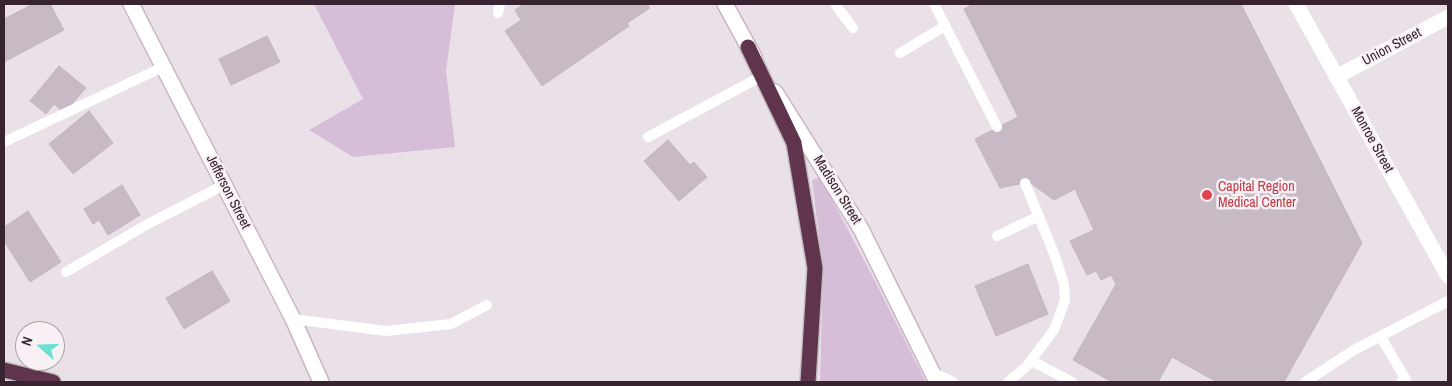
<!DOCTYPE html>
<style>
body{margin:0}
#map{position:relative;width:1452px;height:386px;overflow:hidden;background:#eae1e8;font-family:"Archivo Narrow",sans-serif}
canvas{display:block}
.frame{position:absolute;inset:0;border:5px solid #382431;pointer-events:none}
.north{position:absolute;left:15px;top:321px;width:50px;height:50px;box-sizing:border-box;background:#f7f1f6;border:1px solid #ab9fa7;border-radius:50%;rotate:290deg;font-size:14px;font-weight:700;line-height:20px;text-align:center;color:#382431}
.north::after{content:'';display:block;margin:auto;width:18px;height:22px;background:#6ae0d3;clip-path:polygon(50% 0,100% 100%,50% 72%,0 100%)}
</style>
<div id="map">
<canvas width="1452" height="386"></canvas>
<div class="frame"></div>
<div class="north">N</div>
</div>
<script>
const g = document.querySelector('canvas').getContext('2d');
g.lineJoin = 'round';
function paint(path, color) {
  g.fillStyle = color;
  g.fill(path, 'evenodd');
}
function shape(rows) {
  const path = new Path2D();
  for (const r of rows) {
    path.moveTo(r[0], r[1]);
    for (let i = 2; i < r.length; i += 2) path.lineTo(r[i], r[i + 1]);
  }
  return path;
}
function stroke(path, color, width, dash) {
  g.strokeStyle = color;
  g.lineWidth = width;
  g.lineCap = dash ? 'butt' : 'round';
  g.setLineDash(dash || []);
  g.stroke(path);
}
function drawText(font, color, halo, rows, align = 'center') {
  g.font = font + ' "Archivo Narrow",sans-serif';
  g.lineWidth = 5;
  g.setLineDash([]);
  g.textBaseline = 'middle';
  g.strokeStyle = halo;
  g.fillStyle = color;
  for (const [text, x, y, turn = 0] of rows) {
    g.save();
    g.translate(x, y);
    g.rotate((+turn || 0) * Math.PI / 180);
    g.textAlign = isNaN(turn) ? turn : align;
    if (halo) g.strokeText(text, 0, 0);
    g.fillText(text, 0, 0);
    g.restore();
  }
}
paint(shape([
 [314,4,455,4,446,71,455,147,353,157,309,130,363,99],
 [820,177,873,277,926,382,820,382,823,267,812,180]
]), '#d6bdd8');
const building = shape([
 [33,4,50,4,64,30,4,62,4,19,33,4],
 [524,4,647,4,650,8,627,23,629,26,542,86,505,31,521,20,515,10,524,4],
 [973,4,1241,4,1362,243,1284,382,1217,382,1172,357,1158,382,1112,382,1073,360,1116,284,1111,275,1101,280,1096,271,1087,275,1070,241,1094,230,1075,189,1054,200,1029,182,1000,188,975,139,1018,117,964,9,973,4],
 [267,36,280,62,231,85,219,59,267,36],
 [59,66,86,88,64,113,54,104,46,114,30,101,59,66],
 [89,111,113,143,73,174,49,144,89,111],
 [668,140,690,165,694,162,707,177,679,201,644,161,668,140],
 [122,185,140,215,108,235,99,220,93,224,84,209,122,185],
 [28,211,61,262,30,282,4,241,4,227,28,211],
 [1028,264,1048,314,996,336,975,286,1028,264],
 [212,271,230,301,184,329,166,298,212,271]
]);
paint(building, '#c7bac4');
stroke(building, '#c3b5bf', 1);
const secondary = shape([
 [131,4,293,319,321,382],
 [725,4,754,57],
 [775,92,861,229,937,382]
]);
const highway = shape([
 [748,47,794,143,815,268,808,382],
 [4,370,53,382]
]);
stroke(secondary, '#c8b6c3', 18);
stroke(highway, '#c3bdc1', 18);
stroke(shape([
 [835,4,853,28],
 [934,4,997,127],
 [498,13,500,4],
 [900,53,945,26],
 [648,137,762,76],
 [4,142,163,67],
 [997,236,1039,216],
 [66,272,146,225,224,185],
 [293,319,386,331,451,324,487,305],
 [1381,337,1406,380,1401,382],
 [1032,361,1072,382],
 [932,372,953,382],
 [1008,382,1026,367,1054,330,1065,300,1064,284,1055,256,1025,183],
 [1305,382,1354,350,1448,301]
]), '#fff', 10);
stroke(shape([
 [1296,4,1448,276],
 [1336,77,1448,17]
]), '#fff', 15);
stroke(secondary, '#fff', 15);
stroke(highway, '#61344d', 15);
for (const [x, y, r, color] of [
 [1207,195,6,"#e0444e"]
]) {
  const dot = new Path2D();
  dot.arc(x, y, r, 0, 2 * Math.PI);
  g.fillStyle = color;
  g.fill(dot);
  stroke(dot, '#f7f1f6', 2);
}
drawText('14px', '#382431', '#f7f1f6', [
 ["Union Street",1392,47,-28],
 ["Monroe Street",1372,140,61],
 ["Madison Street",837,190,58],
 ["Jefferson Street",228,192,63]
]);
drawText('14px', '#be3a42', '#f7f1f6', [
 ["Capital Region",1218,187],
 ["Medical Center",1218,203]
], 'left');
</script>
